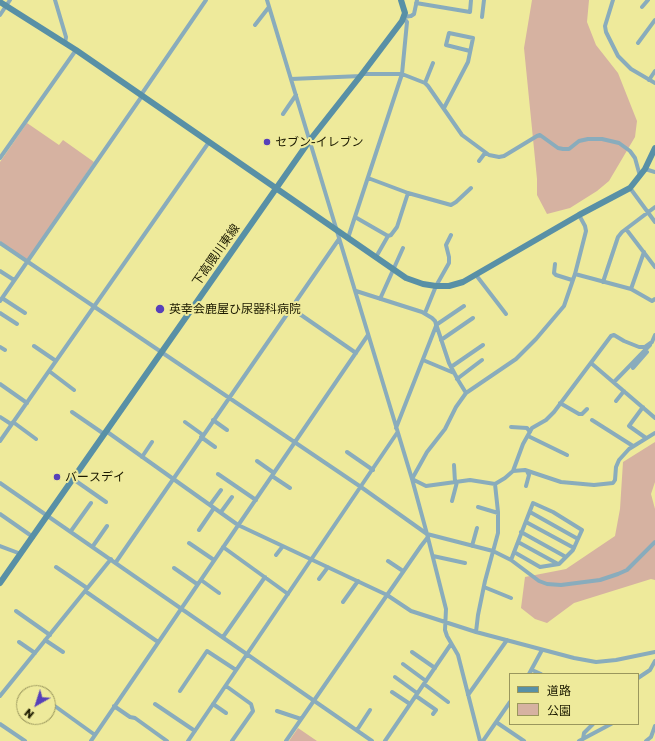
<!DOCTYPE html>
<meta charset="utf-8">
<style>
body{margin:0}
#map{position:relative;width:655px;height:741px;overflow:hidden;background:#eeea9b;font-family:"Golos Text","Noto Sans JP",sans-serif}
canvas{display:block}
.legend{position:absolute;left:509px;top:673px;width:130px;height:52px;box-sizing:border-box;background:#eeea9b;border:1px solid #9a975d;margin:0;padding:5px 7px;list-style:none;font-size:12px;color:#1c1a00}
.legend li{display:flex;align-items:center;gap:8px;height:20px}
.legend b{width:20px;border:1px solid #9a975d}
.north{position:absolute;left:16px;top:685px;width:40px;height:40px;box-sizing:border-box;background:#eeea9b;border:1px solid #9a975d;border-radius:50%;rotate:219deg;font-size:11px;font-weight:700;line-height:16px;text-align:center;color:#1c1a00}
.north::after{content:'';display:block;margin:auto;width:14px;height:18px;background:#5741b9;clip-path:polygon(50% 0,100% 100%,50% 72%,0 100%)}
</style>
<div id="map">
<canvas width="655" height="741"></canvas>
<ul class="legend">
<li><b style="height:5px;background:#5890a6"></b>道路</li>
<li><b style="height:11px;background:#d6b2a1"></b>公園</li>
</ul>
<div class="north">N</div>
</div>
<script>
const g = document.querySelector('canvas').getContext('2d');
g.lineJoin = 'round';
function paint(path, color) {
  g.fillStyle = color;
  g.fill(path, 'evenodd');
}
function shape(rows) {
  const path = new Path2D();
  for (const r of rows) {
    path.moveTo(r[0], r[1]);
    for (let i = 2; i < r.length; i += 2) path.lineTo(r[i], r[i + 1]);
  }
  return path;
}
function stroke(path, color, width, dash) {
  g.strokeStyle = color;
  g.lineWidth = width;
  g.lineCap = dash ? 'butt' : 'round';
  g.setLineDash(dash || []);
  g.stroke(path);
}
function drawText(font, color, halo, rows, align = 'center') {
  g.font = font + ' "Golos Text","Noto Sans JP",sans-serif';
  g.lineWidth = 4;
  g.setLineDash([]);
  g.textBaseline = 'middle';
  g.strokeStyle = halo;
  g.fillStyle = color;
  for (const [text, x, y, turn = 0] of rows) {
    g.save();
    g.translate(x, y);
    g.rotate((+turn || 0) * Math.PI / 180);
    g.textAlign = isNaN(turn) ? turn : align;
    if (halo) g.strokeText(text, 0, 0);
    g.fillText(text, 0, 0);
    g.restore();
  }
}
paint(shape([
 [532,0,589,0,587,22,596,45,618,73,637,121,635,137,609,181,597,191,570,208,547,214,537,195,537,179,524,48],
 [27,123,59,145,63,140,94,162,27,261,0,241,0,162],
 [655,442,655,482,651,494,655,509,655,580,651,579,574,603,547,623,535,619,521,608,525,577,566,569,615,536,620,509,623,462],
 [298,728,317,741,289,741]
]), '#d6b2a1');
stroke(shape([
 [55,0,66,37,65,43],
 [267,0,412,479,427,534,446,609,445,630,447,636,458,655,480,741],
 [613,0,605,26,606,32,618,56,631,69,655,83],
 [416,3,470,12,471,0],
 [642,7,648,0],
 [0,15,10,0],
 [482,17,484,0],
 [255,25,269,7],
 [638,43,655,20],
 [362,74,402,74,425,83,428,86,462,135,489,155,499,157,504,156,537,136,540,135,558,148,563,149,569,149,579,141,588,139,602,139,619,143,630,151,635,158,640,176],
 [291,79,361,76],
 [649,80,655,71],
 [425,83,433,63],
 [141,95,206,0],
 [444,108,468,62,473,38,449,33,446,45,470,51],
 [283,114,296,95],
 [0,158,76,50],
 [479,161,485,153],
 [645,169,655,172],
 [368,178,408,193,397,227,391,235,388,236],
 [630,188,655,222],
 [408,193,451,205,456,202,471,188],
 [579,215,585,226,586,231,575,274,564,306,536,339,516,359,466,393,456,407,445,429,427,452,412,479,426,486,470,480,495,484,505,478,513,471,523,444,532,428,546,420,554,412,611,336,614,335,624,341,639,347,645,347,652,342,655,335],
 [355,217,388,236,376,257],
 [626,229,655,267],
 [348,238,402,74,407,22,403,17,411,16,414,14,417,0],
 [0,243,361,487,427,534,493,551,511,560,539,581,547,584,561,585,600,580,618,574,627,570,655,542],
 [555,264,554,273,556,275,572,280],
 [0,271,14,280],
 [575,274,631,289,652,301,655,299],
 [476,275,506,314],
 [603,282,618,237,622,232,655,207],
 [631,289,644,252],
 [356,291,422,312,432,318,435,321,449,363,458,380,466,393],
 [2,298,25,313],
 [380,299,403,248],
 [0,301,142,96],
 [291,308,356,353],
 [0,313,17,324],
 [425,313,436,286,449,263,449,257,446,245,451,235],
 [436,325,464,306],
 [441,340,473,318],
 [34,346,56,361],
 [0,347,5,350],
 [423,360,454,373],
 [591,363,655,418],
 [451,367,483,345],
 [633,368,647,352],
 [49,371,74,390],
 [457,379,482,360],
 [614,382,650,345],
 [0,384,27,403],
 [616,401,624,391],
 [560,403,579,414,582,414,587,409],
 [643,407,629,426,646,438],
 [72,412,104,434],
 [0,417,11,424],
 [213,420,227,430],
 [592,420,633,446],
 [13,422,36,439],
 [185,422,203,435],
 [511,427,527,428,530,432],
 [396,428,436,326],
 [106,431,238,525,387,595,411,611,476,632,574,658,596,662,616,660,655,652],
 [528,436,567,455],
 [201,437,215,447],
 [0,441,209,142],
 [347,452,373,470],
 [142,457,152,442],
 [257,461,274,473],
 [454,465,455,482],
 [513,471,525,470,561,482,594,485,613,483,615,480,616,467,619,460,629,449,655,433],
 [218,474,256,500],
 [272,476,290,488],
 [73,479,106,502],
 [0,483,372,741],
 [526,486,529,475,527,471],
 [452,501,457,482],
 [210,505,221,490],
 [478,507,498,513],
 [221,512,232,497],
 [530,512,578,539],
 [0,514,33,537],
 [526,522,574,548],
 [199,530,214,508],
 [71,531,91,503],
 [521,532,566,557],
 [518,542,558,564],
 [189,543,214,560],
 [0,546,21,554],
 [93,546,107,526],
 [472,546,477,528],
 [223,547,288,594],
 [276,555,283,546],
 [433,556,465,563],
 [511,560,533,503,553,512,582,530,573,550,559,564,540,567,514,552],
 [388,561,403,571],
 [116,562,339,239],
 [56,567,87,588],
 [174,568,197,584],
 [319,579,328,567],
 [201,580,219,593],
 [484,587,511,598],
 [85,591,158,642],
 [343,602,358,581],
 [16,611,50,635],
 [476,632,478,615,485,581,498,533,498,512,495,484],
 [223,637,265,577],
 [45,640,63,652],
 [19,642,35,653],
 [412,652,435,668],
 [403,664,426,681],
 [532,670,541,674],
 [529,674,542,650],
 [395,677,417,693],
 [638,678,650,670,655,661],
 [424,684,448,702],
 [226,686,251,704,253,711,232,741],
 [180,691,207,651,236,670],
 [392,692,410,704],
 [468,695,507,640],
 [0,696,111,559],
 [416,696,436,710,433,714],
 [52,704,95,735],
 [155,704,195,731],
 [213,704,226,713],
 [114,706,130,717,135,718,167,741],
 [277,711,301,719],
 [496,722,524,741],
 [0,724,25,741],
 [357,730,370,710],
 [583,739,584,733,593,724],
 [91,741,368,335],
 [188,741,397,433],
 [286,741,421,546,428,537],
 [385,741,451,644],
 [483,741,510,702],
 [579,741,611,724],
 [646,741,651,737,655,726]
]), '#89acbc', 4);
stroke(shape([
 [0,2,76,50,406,278,423,284,436,286,449,286,463,282,579,215,630,188,645,169,655,148],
 [0,583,310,140,362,74,402,21,405,13,401,0]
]), '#5890a6', 6);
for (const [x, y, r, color] of [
 [267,142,4,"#5741b9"],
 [160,309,5,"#5741b9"],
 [57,477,4,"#5741b9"]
]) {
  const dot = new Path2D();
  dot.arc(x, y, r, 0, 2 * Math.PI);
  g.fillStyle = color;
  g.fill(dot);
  stroke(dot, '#eeea9b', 1.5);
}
drawText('12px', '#1c1a00', '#eeea9b', [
 ["セブン-イレブン",275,142],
 ["英幸会鹿屋ひ尿器科病院",169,309],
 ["バースデイ",65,477]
], 'left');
drawText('12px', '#1c1a00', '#eeea9b', [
 ["下高隈川東線",216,255,-55]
]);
</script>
